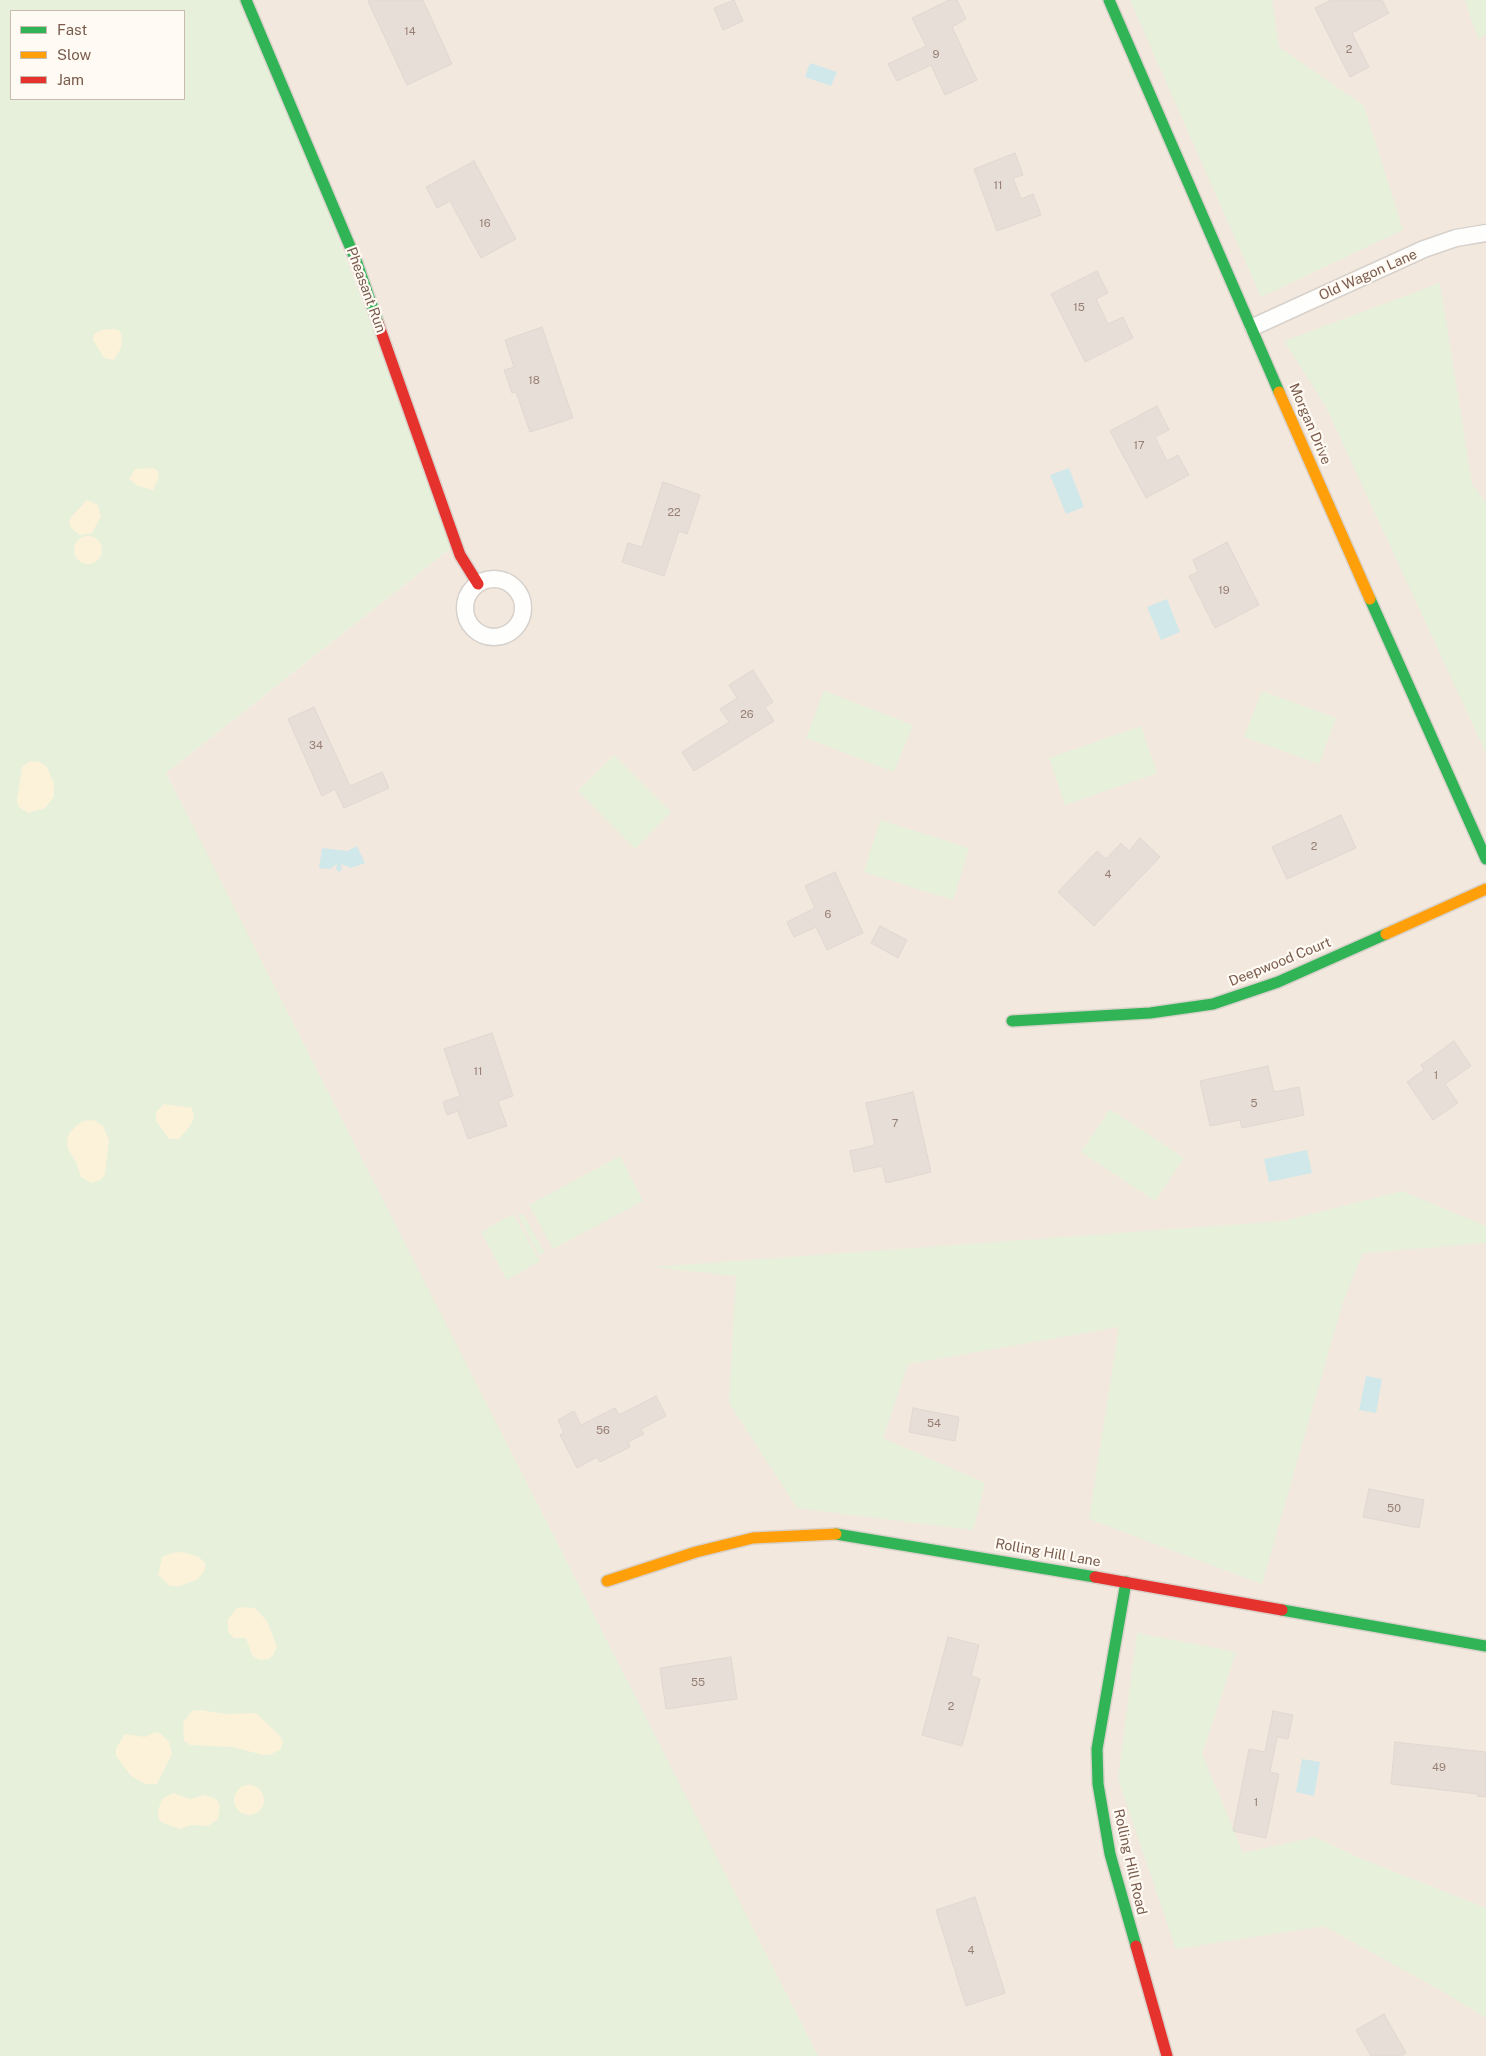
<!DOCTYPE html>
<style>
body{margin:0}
#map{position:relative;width:1486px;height:2056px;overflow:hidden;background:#f9f5f0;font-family:"Public Sans",sans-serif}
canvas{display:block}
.legend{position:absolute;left:10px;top:10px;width:175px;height:90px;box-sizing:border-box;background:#fffaf3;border:1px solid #cabbb1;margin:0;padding:6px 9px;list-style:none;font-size:15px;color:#7a5c4d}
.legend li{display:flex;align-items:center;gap:10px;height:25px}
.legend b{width:25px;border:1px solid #cabbb1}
</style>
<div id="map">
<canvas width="1486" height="2056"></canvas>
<ul class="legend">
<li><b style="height:6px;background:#30b455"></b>Fast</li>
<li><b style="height:6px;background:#ff9f0a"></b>Slow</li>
<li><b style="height:6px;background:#e5322d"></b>Jam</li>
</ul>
</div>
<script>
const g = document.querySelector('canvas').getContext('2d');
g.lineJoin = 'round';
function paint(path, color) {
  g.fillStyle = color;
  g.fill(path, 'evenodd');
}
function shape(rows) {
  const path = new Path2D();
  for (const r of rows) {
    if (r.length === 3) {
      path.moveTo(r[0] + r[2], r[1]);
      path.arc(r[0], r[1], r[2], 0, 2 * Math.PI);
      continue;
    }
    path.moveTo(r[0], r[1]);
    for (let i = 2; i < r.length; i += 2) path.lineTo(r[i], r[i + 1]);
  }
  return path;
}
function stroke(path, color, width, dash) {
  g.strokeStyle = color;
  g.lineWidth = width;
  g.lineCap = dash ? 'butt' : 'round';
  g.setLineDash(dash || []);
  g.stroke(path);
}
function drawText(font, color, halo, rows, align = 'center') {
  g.font = font + ' "Public Sans",sans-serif';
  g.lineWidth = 4.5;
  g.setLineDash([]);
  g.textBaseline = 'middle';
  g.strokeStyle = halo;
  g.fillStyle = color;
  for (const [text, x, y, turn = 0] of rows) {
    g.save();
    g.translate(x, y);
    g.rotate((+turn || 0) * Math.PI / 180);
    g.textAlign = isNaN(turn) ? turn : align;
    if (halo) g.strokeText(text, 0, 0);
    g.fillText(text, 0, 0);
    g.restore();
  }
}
paint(shape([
 [246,0,1486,0,1486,2056,803,2056,166,773,456,544]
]), '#f2e8de');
paint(shape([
 [0,0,246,0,456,544,166,773,818,2056,0,2056],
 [11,11,184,11,184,99,11,99],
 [1130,0,1272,0,1279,47,1364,106,1403,230,1261,297],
 [1465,0,1486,0,1486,34,1478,39],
 [1440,283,1472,484,1486,502,1486,753,1325,405,1284,341],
 [824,691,913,725,894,772,806,738],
 [1262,691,1336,718,1319,764,1244,737],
 [1141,726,1157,773,1065,805,1049,758],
 [614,755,671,812,635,849,578,791],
 [880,820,969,848,953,900,864,872],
 [1110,1109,1184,1158,1155,1201,1081,1152],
 [620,1156,643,1201,553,1249,529,1205],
 [1402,1191,1486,1226,1486,1243,1363,1253,1343,1302,1262,1584,1089,1519,1119,1327,908,1364,883,1438,985,1483,973,1530,797,1508,729,1403,736,1276,653,1267,1284,1221],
 [513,1214,540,1261,507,1280,481,1232],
 [523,1214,545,1253,539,1255,518,1216],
 [1137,1633,1236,1652,1202,1754,1243,1853,1315,1837,1355,1856,1486,1908,1486,2018,1440,1990,1324,1926,1176,1949,1118,1779]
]), '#e7f0db');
paint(shape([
 [112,329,119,330,122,336,121,348,114,360,104,358,93,340,94,334,101,330],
 [154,468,158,471,159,477,153,490,138,486,129,479,135,469],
 [87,500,98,505,101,516,92,533,80,535,71,528,69,522,72,516],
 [88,550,14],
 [30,761,39,762,46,766,54,783,54,797,45,808,28,813,18,806,17,800,22,767],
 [164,1104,192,1108,194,1118,190,1126,179,1139,169,1139,156,1121,156,1112],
 [94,1120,103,1126,109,1140,105,1175,100,1180,91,1183,81,1177,76,1162,68,1149,67,1140,70,1132,77,1125,83,1121],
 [183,1552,199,1557,205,1563,205,1570,198,1579,180,1586,170,1586,158,1575,162,1557,172,1553],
 [242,1607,255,1608,267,1621,277,1647,274,1654,269,1659,260,1660,256,1658,252,1655,246,1638,234,1638,228,1632,228,1619,237,1608],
 [200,1710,226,1714,256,1713,280,1736,283,1742,280,1750,269,1755,263,1755,233,1747,190,1745,184,1741,183,1723,192,1711],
 [155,1732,160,1733,169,1742,172,1754,157,1784,145,1784,131,1776,116,1756,116,1748,125,1734,145,1737],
 [249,1800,15],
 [173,1793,190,1799,204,1795,214,1798,218,1801,220,1807,218,1819,208,1826,191,1825,180,1829,163,1823,159,1820,158,1810,162,1799]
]), '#fbf2d9');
paint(shape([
 [810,63,837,72,831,86,805,77],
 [1069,468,1084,507,1066,514,1050,475],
 [1167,599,1180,632,1161,640,1147,607],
 [357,846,365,863,351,868,341,864,342,870,339,872,336,869,337,864,330,869,319,868,322,848,347,851],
 [1307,1150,1312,1173,1269,1182,1264,1159],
 [1366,1376,1382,1379,1376,1413,1359,1410],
 [1302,1759,1320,1762,1314,1796,1296,1792]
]), '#d0e8ea');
const building = shape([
 [370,0,423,0,452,64,407,85,368,1,370,0],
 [734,0,743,21,723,30,714,8,734,0],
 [949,0,957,0,966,19,952,27,977,80,945,95,931,65,897,81,888,64,926,46,912,18,949,0],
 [1331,0,1382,0,1389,13,1352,33,1369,67,1350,77,1315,8,1331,0],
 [1015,153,1023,175,1013,178,1021,199,1033,194,1041,215,997,231,974,169,1015,153],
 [474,161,516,239,481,258,450,201,437,208,426,187,474,161],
 [1097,271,1108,293,1096,299,1108,324,1123,317,1133,338,1085,362,1051,294,1097,271],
 [542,327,573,418,530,432,516,392,512,393,504,370,514,367,505,340,542,327],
 [1157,406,1169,430,1155,437,1167,461,1178,455,1189,475,1146,498,1110,431,1157,406],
 [663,482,700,495,687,534,679,531,664,576,622,562,628,543,642,547,663,482],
 [1227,542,1259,605,1215,628,1189,576,1198,572,1193,560,1227,542],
 [753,670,773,702,765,707,774,721,694,771,682,752,729,722,720,709,737,698,729,685,753,670],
 [314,707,350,786,382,772,389,788,344,808,335,789,322,796,288,719,314,707],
 [1341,815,1356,848,1287,879,1272,847,1341,815],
 [1140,838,1160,857,1094,926,1058,892,1097,851,1106,859,1121,843,1129,851,1140,838],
 [835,872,863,933,827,950,816,927,794,937,787,922,815,908,805,886,835,872],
 [880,926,907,940,898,958,871,943,880,926],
 [492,1033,513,1096,498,1101,507,1126,468,1139,458,1111,447,1115,443,1102,460,1096,444,1049,492,1033],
 [1454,1041,1471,1066,1445,1084,1458,1103,1433,1120,1407,1082,1424,1070,1421,1065,1454,1041],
 [1268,1066,1274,1092,1299,1087,1304,1115,1242,1128,1240,1120,1210,1126,1200,1081,1268,1066],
 [913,1092,931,1172,886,1183,882,1166,854,1172,850,1151,875,1145,866,1103,913,1092],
 [656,1396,666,1416,641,1429,644,1434,628,1442,630,1447,600,1462,597,1457,577,1468,560,1435,564,1433,558,1420,574,1411,581,1425,615,1408,619,1415,656,1396],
 [913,1408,959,1417,955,1441,909,1432,913,1408],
 [1369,1489,1424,1500,1419,1528,1363,1517,1369,1489],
 [948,1637,979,1645,971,1676,980,1679,962,1746,922,1735,948,1637],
 [731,1657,737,1699,666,1709,660,1668,731,1657],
 [1273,1711,1293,1715,1288,1739,1277,1737,1270,1772,1279,1774,1266,1838,1233,1831,1249,1749,1265,1752,1273,1711],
 [1395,1742,1486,1752,1486,1797,1477,1796,1478,1794,1391,1784,1395,1742],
 [975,1897,1005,1993,966,2006,936,1910,975,1897],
 [1384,2014,1406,2053,1401,2056,1371,2056,1356,2030,1384,2014]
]);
paint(building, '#e6ded7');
stroke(building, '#e2d8d2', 1);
const street = shape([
 [1253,327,1424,249,1456,238,1486,233],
 [494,608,29]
]);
const fast = shape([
 [246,0,357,263,378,323],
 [1109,0,1279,392],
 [1370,599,1486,859],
 [1012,1021,1150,1013,1213,1004,1278,982,1386,934],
 [836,1534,1095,1577],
 [1126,1582,1097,1749,1098,1784,1110,1854,1136,1946],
 [1282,1610,1486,1646]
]);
const slow = shape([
 [1279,392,1370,599],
 [1386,934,1486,889],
 [607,1581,696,1552,753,1538,836,1534]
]);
const jam = shape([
 [378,323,460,555,478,584],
 [1095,1577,1282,1610],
 [1136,1946,1167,2056]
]);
stroke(street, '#d7d1cb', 19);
stroke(fast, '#d9d2cb', 14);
stroke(slow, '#d9d2cb', 14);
stroke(jam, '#d9d2cb', 14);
stroke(street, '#fefefd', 16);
stroke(fast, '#30b455', 11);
stroke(slow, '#ff9f0a', 11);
stroke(jam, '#e5322d', 11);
drawText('11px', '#977e72', null, [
 ["14",410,32],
 ["2",1349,50],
 ["9",936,55],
 ["11",998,186],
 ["16",485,224],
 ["15",1079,308],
 ["18",534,381],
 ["17",1139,446],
 ["22",674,513],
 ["19",1224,591],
 ["26",747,715],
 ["34",316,746],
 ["2",1314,847],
 ["4",1108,875],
 ["6",828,915],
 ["11",478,1072],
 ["1",1436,1076],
 ["5",1254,1104],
 ["7",895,1124],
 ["54",934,1424],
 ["56",603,1431],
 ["50",1394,1509],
 ["55",698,1683],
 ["2",951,1707],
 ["49",1439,1768],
 ["1",1256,1803],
 ["4",971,1951]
]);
drawText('14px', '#7a5c4d', '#fffaf3', [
 ["Old Wagon Lane",1368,275,-24],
 ["Pheasant Run",366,290,70],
 ["Morgan Drive",1310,424,67],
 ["Deepwood Court",1280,962,-22],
 ["Rolling Hill Lane",1048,1553,10],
 ["Rolling Hill Road",1130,1862,77]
]);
</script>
